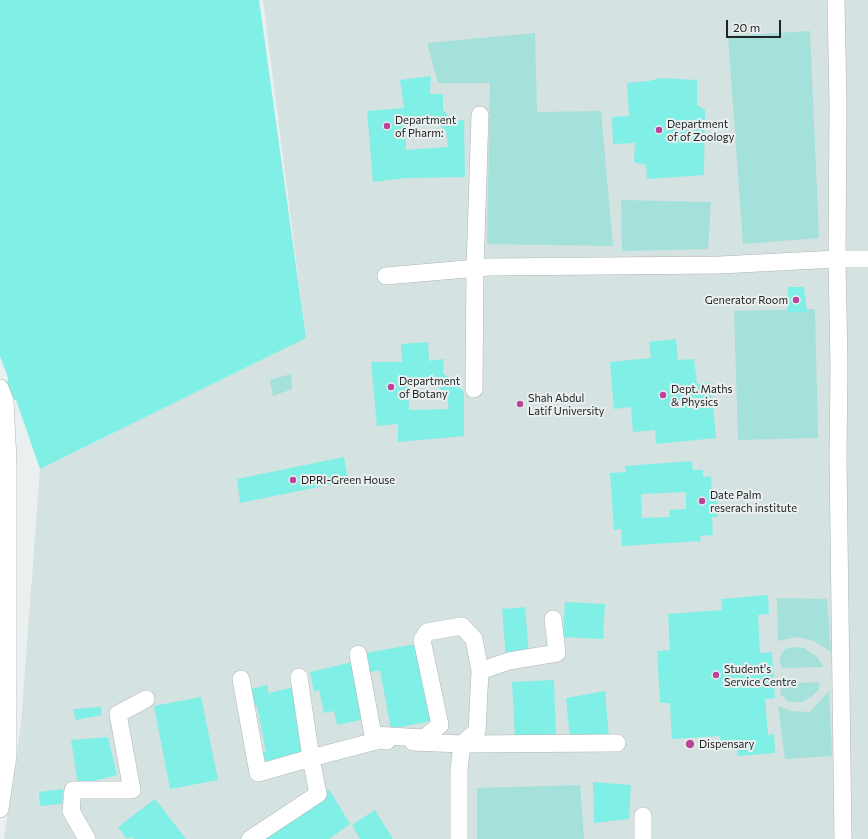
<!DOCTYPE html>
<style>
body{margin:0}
#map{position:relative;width:868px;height:839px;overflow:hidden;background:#eaefef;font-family:Commissioner,sans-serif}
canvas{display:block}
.scale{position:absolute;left:726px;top:20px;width:55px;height:18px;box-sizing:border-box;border:2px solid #232525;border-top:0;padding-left:5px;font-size:12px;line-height:14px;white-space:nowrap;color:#232525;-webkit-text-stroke:3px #eaefef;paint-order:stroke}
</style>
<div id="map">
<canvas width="868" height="839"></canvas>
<div class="scale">20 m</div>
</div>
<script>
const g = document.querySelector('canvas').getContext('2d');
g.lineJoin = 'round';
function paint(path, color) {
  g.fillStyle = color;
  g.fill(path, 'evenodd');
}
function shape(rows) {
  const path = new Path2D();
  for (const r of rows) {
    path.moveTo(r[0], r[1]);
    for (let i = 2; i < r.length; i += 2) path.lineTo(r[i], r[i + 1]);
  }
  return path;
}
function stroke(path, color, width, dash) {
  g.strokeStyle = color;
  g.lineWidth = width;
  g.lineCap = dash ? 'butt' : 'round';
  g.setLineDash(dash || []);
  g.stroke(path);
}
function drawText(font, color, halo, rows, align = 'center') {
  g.font = font + ' Commissioner,sans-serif';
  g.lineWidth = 4;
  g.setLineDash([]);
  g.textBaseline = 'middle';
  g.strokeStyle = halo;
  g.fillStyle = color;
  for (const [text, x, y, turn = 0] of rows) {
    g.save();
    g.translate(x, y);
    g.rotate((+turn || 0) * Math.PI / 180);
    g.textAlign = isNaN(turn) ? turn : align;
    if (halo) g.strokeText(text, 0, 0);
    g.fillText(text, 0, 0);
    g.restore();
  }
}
paint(shape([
 [263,0,868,0,868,839,4,839,21,725,40,469,306,338]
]), '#d4e2e1');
paint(shape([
 [810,31,819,238,743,244,728,36],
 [535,33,537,112,601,111,613,246,487,244,490,83,438,83,427,43],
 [621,200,711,202,708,249,622,251],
 [815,309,818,438,738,440,734,311],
 [291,374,292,389,273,396,270,380],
 [777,598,827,599,831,652,814,641,798,637,778,641],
 [793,647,804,648,817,657,824,667,782,668,779,661,781,655,785,649],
 [819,682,819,689,812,696,802,702,789,702,781,695,780,684],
 [829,691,832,756,785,759,778,706,791,711,810,712],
 [580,785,584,839,477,839,477,788]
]), '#a4e1db');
paint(shape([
 [0,0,259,0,306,338,40,469,16,400,5,401,8,378,0,356],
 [431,76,430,94,443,94,443,110,454,121,464,120,465,177,406,178,373,182,367,111,404,108,400,80],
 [406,116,430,117,446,131,448,147,406,150],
 [660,78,697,80,697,105,705,110,704,175,647,179,646,165,634,162,635,143,613,144,612,117,629,116,627,83,649,81],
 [788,287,804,287,807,312,787,312],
 [676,339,678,360,694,359,697,384,711,382,716,438,656,444,655,430,633,432,631,407,614,409,610,362,651,358,649,342],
 [428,342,429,361,444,359,443,373,464,392,464,436,398,442,398,424,377,426,371,362,402,362,401,344],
 [408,380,433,381,447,397,449,409,409,410],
 [344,457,348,481,240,503,237,479],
 [692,461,693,470,703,470,703,477,711,476,712,493,717,493,718,517,712,517,713,535,700,536,701,541,622,546,621,529,614,530,610,473,626,472,625,466],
 [686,492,686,509,669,510,670,517,642,518,641,494],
 [768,595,769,614,758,615,760,653,772,652,775,698,765,699,768,735,774,734,775,753,738,756,737,747,721,748,720,736,672,739,670,703,660,703,657,651,670,650,668,614,722,610,721,599],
 [565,602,605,604,603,639,563,637],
 [525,607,529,656,506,658,502,609],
 [416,644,431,721,391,729,380,670,370,672,366,653],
 [353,662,365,719,337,725,334,711,324,713,319,690,314,692,310,672],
 [554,680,556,738,515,739,512,682],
 [268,685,268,693,294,687,308,756,265,765,262,752,266,752,257,706,249,707,246,690],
 [605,691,609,739,570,739,566,698],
 [201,697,218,780,170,789,154,706],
 [101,707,102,715,76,720,73,709],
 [108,737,117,775,78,785,71,740],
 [593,782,631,785,629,819,594,823],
 [63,789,62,804,40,806,39,792],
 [329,789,350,824,329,839,261,839],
 [155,799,186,839,134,839,132,837,127,839,118,827],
 [375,810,393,839,360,839,352,825]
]), '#80efe6');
const minor = shape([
 [836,0,838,103,837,259,839,367,838,457,843,839],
 [386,276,489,267,720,265,837,259,868,259],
 [0,388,5,401,8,460,8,756,0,809],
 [474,389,475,269,480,115],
 [358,654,373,735,424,738,440,725,422,640,427,632,462,626,474,639,480,671],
 [299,677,311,758,380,740,387,741],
 [241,679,258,773,311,758,318,794,250,839],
 [413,742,462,744,459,770,459,839],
 [462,744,477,731,480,671,509,661,557,653,553,619],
 [462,744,617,743],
 [643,816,643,839],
 [87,839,71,811,73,790,132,790,118,714,146,699]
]);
stroke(minor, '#b1b6b5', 18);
stroke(minor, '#fff', 17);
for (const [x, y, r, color] of [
 [387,126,4,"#b9449c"],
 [659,130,4,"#b9449c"],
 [796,300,4,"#b9449c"],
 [391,387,4,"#b9449c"],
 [663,395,4,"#b9449c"],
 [520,404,4,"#b9449c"],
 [293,480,4,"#b9449c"],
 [702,501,4,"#b9449c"],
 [716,675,4,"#b9449c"],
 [690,744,5,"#b9449c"]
]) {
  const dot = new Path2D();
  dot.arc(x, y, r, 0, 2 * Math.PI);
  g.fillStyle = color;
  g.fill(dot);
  stroke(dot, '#eaefef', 1.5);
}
drawText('11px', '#232525', '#eaefef', [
 ["Department",395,120],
 ["of Pharm:",395,133],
 ["Department",667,124],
 ["of of Zoology",667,137],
 ["Generator Room",788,300,"right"],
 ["Department",399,381],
 ["of Botany",399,394],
 ["Dept. Maths",671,389],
 ["& Physics",671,402],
 ["Shah Abdul",528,398],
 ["Latif University",528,411],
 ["DPRI-Green House",301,480],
 ["Date Palm",710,495],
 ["reserach institute",710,508],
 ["Student's",724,669],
 ["Service Centre",724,682],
 ["Dispensary",699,744]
], 'left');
</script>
